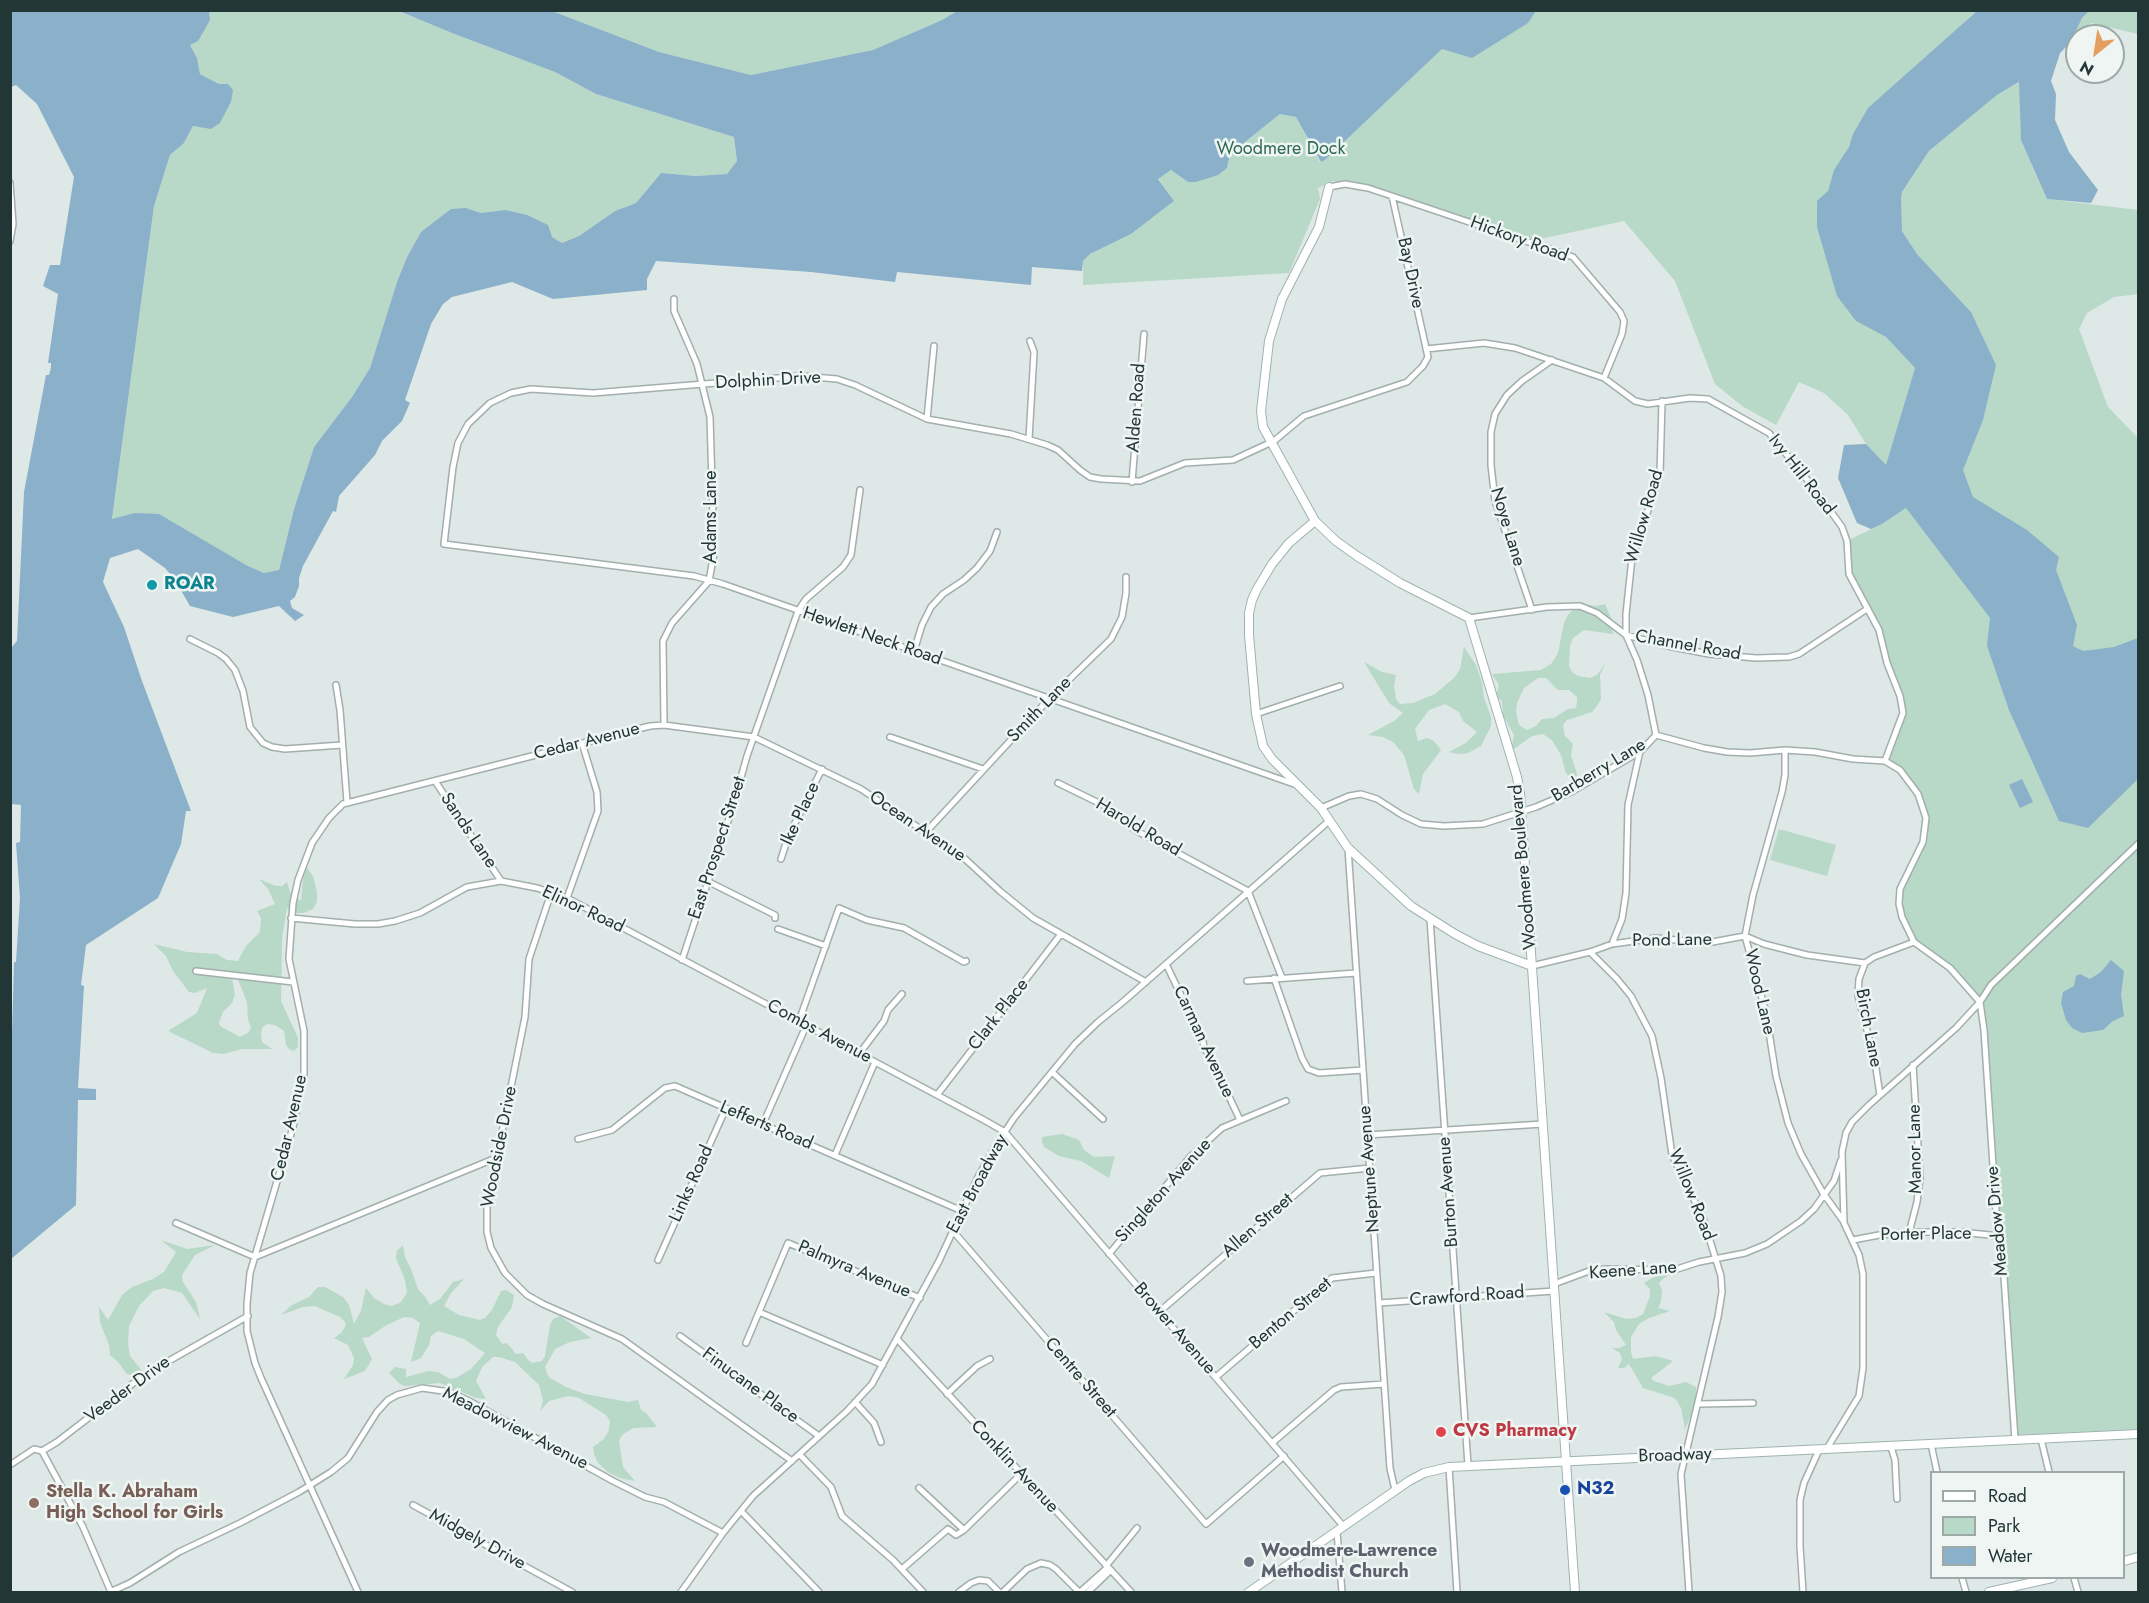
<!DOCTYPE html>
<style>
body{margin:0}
#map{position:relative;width:2149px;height:1603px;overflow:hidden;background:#dee8e6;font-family:Jost,sans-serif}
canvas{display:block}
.frame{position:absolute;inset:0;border:12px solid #213635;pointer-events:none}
.legend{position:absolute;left:1930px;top:1471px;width:195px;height:108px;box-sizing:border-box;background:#eef5f3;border:2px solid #9ca9a7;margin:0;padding:8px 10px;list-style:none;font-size:18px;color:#213635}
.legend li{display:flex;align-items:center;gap:12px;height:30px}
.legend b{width:30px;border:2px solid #9ca9a7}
.north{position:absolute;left:2065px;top:24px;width:60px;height:60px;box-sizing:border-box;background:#eef5f3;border:2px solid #9ca9a7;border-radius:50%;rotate:210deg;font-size:16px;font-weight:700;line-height:24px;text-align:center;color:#213635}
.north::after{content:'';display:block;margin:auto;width:21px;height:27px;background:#e49e60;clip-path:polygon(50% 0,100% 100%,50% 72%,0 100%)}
</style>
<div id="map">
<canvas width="2149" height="1603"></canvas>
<div class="frame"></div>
<ul class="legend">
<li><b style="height:8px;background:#fff"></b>Road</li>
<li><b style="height:16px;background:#b8d8c8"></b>Park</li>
<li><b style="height:16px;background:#8ab1c9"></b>Water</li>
</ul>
<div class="north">N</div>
</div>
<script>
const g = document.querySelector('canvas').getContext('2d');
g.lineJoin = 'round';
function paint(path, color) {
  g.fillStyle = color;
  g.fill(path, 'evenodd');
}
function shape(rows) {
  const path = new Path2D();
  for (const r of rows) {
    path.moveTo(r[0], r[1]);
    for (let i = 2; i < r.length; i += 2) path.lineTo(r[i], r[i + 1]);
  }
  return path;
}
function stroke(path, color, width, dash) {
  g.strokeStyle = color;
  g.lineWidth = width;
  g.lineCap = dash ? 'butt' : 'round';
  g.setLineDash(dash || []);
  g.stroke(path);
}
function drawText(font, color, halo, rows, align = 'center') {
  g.font = font + ' Jost,sans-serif';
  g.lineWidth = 5;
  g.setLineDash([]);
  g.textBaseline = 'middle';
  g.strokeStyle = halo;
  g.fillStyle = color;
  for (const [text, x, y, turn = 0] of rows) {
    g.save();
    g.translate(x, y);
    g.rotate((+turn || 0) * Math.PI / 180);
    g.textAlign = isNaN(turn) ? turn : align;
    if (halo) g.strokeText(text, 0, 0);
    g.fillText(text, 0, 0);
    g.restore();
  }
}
paint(shape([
 [217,10,399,11,452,33,555,72,596,94,734,137,737,161,727,174,696,176,661,173,636,203,615,211,579,236,562,243,505,210,481,213,466,208,421,232,407,257,397,282,370,368,352,397,314,447,294,509,279,570,264,573,246,565,112,520,154,206,170,155,184,143,193,126,211,128,220,123,231,102,219,84,200,74,197,58,190,45,209,12],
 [552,11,957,11,942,20,873,50,751,75,659,52],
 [1536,11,1977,11,1964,22,1902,192,1929,151,1997,95,2020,82,2021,140,2047,199,2138,210,2138,294,2114,297,2087,313,2079,329,2108,407,2138,438,2138,1429,2018,1435,1980,1002,1914,937,1902,917,1899,895,1926,831,1923,808,1912,785,1900,770,1885,761,1903,706,1875,620,1853,585,1847,541,1882,524,1906,508,1971,312,1917,254,1902,231,1833,177,1828,191,1856,321,1886,337,1915,368,1886,466,1866,444,1848,415,1824,393,1799,382,1776,425,1742,406,1715,384,1675,281,1624,221,1531,241,1372,188,1333,181,1318,188,1320,199,1289,273,1083,285,1083,261,1090,254,1131,234,1174,201,1158,178,1171,170,1188,182,1227,168,1230,154,1280,114,1296,117,1320,162,1325,160,1442,49,1528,23],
 [2089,11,2138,11,2138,34,2091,23,2071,42,2082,18],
 [1584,604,1596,606,1605,604,1611,618,1613,634,1584,630,1573,638,1570,646,1569,666,1572,672,1578,676,1590,678,1597,675,1606,662,1600,675,1601,699,1597,706,1592,712,1567,720,1563,725,1565,736,1573,744,1571,755,1577,774,1575,783,1566,773,1561,755,1552,740,1543,734,1532,736,1514,749,1512,745,1514,735,1503,715,1502,701,1496,696,1499,685,1492,674,1541,670,1551,664,1558,653,1564,623,1568,615,1573,609],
 [1538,678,1546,678,1558,690,1569,690,1577,697,1577,702,1576,708,1568,709,1554,718,1542,719,1536,726,1527,730,1519,725,1516,712,1517,703,1524,688],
 [1464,647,1476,665,1482,682,1484,698,1491,717,1491,726,1481,746,1468,753,1458,754,1449,752,1466,743,1477,732,1463,721,1459,712,1445,704,1429,710,1415,729,1418,741,1427,738,1434,741,1441,750,1423,774,1419,794,1414,789,1404,755,1393,742,1383,737,1368,735,1394,721,1403,713,1389,703,1364,662,1382,672,1396,675,1394,686,1396,699,1400,704,1413,703,1435,694,1455,677,1460,669],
 [1779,829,1836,845,1827,876,1770,860],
 [307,868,313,876,317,892,317,902,313,909,303,913,297,913,287,908,282,939,281,1001,298,1038,298,1047,294,1051,289,1049,286,1045,284,1031,275,1025,267,1024,262,1028,261,1034,262,1042,272,1049,241,1049,224,1054,213,1053,168,1031,197,1013,207,988,195,993,189,992,173,971,166,956,154,944,187,952,217,954,227,960,238,961,246,946,260,932,261,918,257,911,275,904,268,889,259,879,276,886,282,886,287,882,290,892,301,901,303,878],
 [235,972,247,1002,248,1019,251,1028,248,1033,240,1037,229,1031,220,1026,219,1022,223,1012,232,1003,235,995,232,978],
 [1062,1134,1079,1140,1084,1150,1094,1157,1115,1156,1109,1178,1081,1161,1059,1156,1044,1147,1042,1142,1042,1137],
 [161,1240,187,1249,215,1245,195,1255,182,1275,183,1282,196,1302,200,1319,182,1293,164,1288,153,1291,139,1306,129,1326,128,1343,130,1356,147,1377,134,1377,126,1373,119,1363,110,1355,109,1345,100,1322,99,1307,108,1320,122,1295,132,1287,153,1279,164,1272,176,1252],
 [403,1245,405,1257,411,1269,418,1289,426,1298,430,1305,440,1299,453,1282,464,1279,451,1293,444,1306,459,1315,480,1320,485,1318,492,1310,501,1291,506,1290,514,1295,512,1307,498,1327,496,1335,502,1344,507,1343,516,1354,523,1353,528,1360,532,1363,542,1361,545,1356,550,1325,553,1319,560,1316,591,1338,570,1342,555,1349,545,1367,547,1374,550,1378,566,1387,585,1394,628,1402,638,1400,641,1410,647,1414,657,1427,633,1428,622,1435,619,1441,623,1467,635,1481,620,1478,608,1472,598,1463,594,1454,593,1447,604,1439,609,1430,610,1421,606,1415,579,1398,568,1396,549,1401,540,1411,543,1401,539,1385,515,1362,499,1357,493,1357,482,1367,476,1381,486,1399,476,1398,440,1383,405,1386,400,1384,389,1373,395,1367,406,1369,406,1377,429,1371,438,1372,450,1379,456,1378,471,1369,485,1353,464,1339,438,1331,431,1336,429,1345,421,1358,411,1362,420,1323,413,1318,404,1317,385,1326,369,1337,362,1338,372,1359,365,1371,344,1379,353,1365,354,1358,348,1345,334,1338,341,1333,345,1327,346,1323,340,1317,315,1306,303,1307,281,1315,292,1305,309,1297,318,1287,325,1287,343,1297,349,1305,354,1324,361,1311,366,1288,374,1298,384,1304,391,1306,400,1303,407,1293,405,1280,396,1258,397,1251],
 [1661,1273,1672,1274,1664,1278,1659,1283,1662,1291,1661,1302,1658,1308,1670,1311,1649,1318,1639,1324,1631,1337,1631,1352,1633,1359,1656,1356,1673,1361,1651,1378,1654,1381,1669,1386,1686,1382,1696,1387,1696,1404,1685,1429,1681,1408,1675,1398,1643,1388,1629,1364,1624,1368,1618,1368,1622,1359,1620,1353,1612,1348,1619,1348,1626,1345,1616,1330,1614,1322,1604,1312,1626,1319,1636,1318,1643,1314,1650,1296,1650,1289,1644,1283]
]), '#b8d8c8');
paint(shape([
 [11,10,217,11,209,12,210,20,205,29,198,41,190,45,197,58,200,74,219,84,228,84,233,90,231,102,220,123,211,129,193,126,184,143,170,155,154,206,112,519,135,513,159,514,246,565,264,573,279,570,294,509,314,447,352,397,370,368,397,282,407,257,421,232,451,209,466,208,481,213,505,210,527,215,548,225,552,237,562,243,579,236,615,211,636,203,661,173,696,176,727,174,737,161,734,137,596,94,555,72,452,33,399,11,552,11,659,52,751,75,873,50,942,20,957,11,1536,11,1528,23,1472,58,1442,49,1325,160,1321,162,1296,117,1280,114,1230,154,1227,168,1218,175,1196,182,1188,182,1171,170,1158,179,1174,201,1131,234,1090,254,1083,261,1082,271,1032,267,1031,285,897,272,895,282,811,272,656,261,647,279,647,290,553,299,512,282,452,297,443,304,431,324,405,400,410,403,402,421,382,441,375,455,339,496,336,512,333,511,303,566,299,578,299,586,295,597,290,601,292,608,304,615,295,621,279,606,233,617,190,606,175,580,165,568,138,549,110,558,103,582,124,627,142,681,191,811,186,811,181,844,158,898,86,945,81,985,84,986,78,1088,96,1089,96,1100,78,1100,76,1205,11,1259,11,1069,14,962,16,962,20,898,16,843,20,842,21,805,11,804,11,648,17,641,24,492,46,375,49,375,51,367,51,363,48,363,58,294,43,286,50,265,60,265,74,177,37,104,16,85,11,87],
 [1977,11,2089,11,2082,18,2071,42,2060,53,2051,81,2056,94,2055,120,2069,152,2098,190,2091,203,2047,199,2021,140,2019,82,1997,95,1929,151,1902,192,1901,197,1902,231,1917,254,1971,312,1996,365,1983,420,1963,470,1973,497,2027,530,2059,557,2056,570,2077,625,2073,646,2083,651,2114,647,2138,638,2138,779,2088,828,2059,821,2009,710,1987,646,1990,618,1906,508,1882,524,1871,529,1857,523,1838,478,1844,445,1866,444,1886,465,1915,368,1886,337,1856,321,1837,296,1817,227,1817,201,1828,191,1834,170,1849,147,1853,134,1868,108],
 [2022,779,2033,802,2020,808,2009,785],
 [2111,960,2124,971,2121,995,2124,1016,2113,1021,2103,1030,2082,1033,2072,1028,2066,1020,2061,1003,2063,992,2074,986,2076,976,2080,974,2090,979,2101,972]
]), '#8ab1c9');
const street = shape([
 [10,183,13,224,10,241],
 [1329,187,1345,184,1368,188,1573,257,1620,312,1624,321,1622,334,1604,378],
 [1426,349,1484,343,1515,348,1604,378,1635,401,1648,404,1690,398,1708,399,1769,433,1814,488,1842,527,1847,541,1849,574,1879,630,1887,663,1900,696,1903,713,1885,761],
 [927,419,934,346],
 [1029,439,1034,352,1030,341],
 [1132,482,1144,334],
 [1532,610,1495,501,1491,465,1491,432,1495,414,1507,395,1522,381,1552,360],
 [1469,618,1547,607,1580,606,1597,613,1626,635,1668,646,1709,654,1756,658,1789,657,1799,654,1867,609],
 [190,639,218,653,226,659,235,670,243,691,250,727,263,743,272,747,285,749,342,745],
 [914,651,922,625,931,607,943,594,964,580,977,568,990,551,997,532],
 [336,685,340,710,347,802],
 [1256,714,1340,686],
 [664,725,663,641,672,623,709,581,714,553,710,417,697,364,674,311,674,299],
 [1656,735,1704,748,1727,752,1750,753,1785,750,1815,752,1853,759,1885,761,1900,770,1918,794,1926,818,1923,842,1900,889,1899,904,1902,917,1914,942,1950,968,1980,1002],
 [1656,735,1648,695,1637,660,1626,635,1626,614,1632,558,1660,474,1662,401],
 [890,737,983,769],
 [1785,750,1785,775,1782,792,1753,895,1745,936,1766,1013,1776,1076,1788,1123,1801,1154,1823,1193,1844,1222],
 [435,781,501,881],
 [1058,783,1105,806,1135,830,1248,891,1282,978],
 [1294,784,723,584,694,576,444,544,453,467,458,443,468,424,490,403,511,393,531,389,593,393,802,376,837,379,855,385,927,419,1011,434,1047,445,1058,450,1080,470,1090,477,1101,479,1140,481,1185,463,1233,460,1274,441,1304,416,1407,382,1423,366,1428,357,1392,196],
 [1321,808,1349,796,1361,794,1377,799,1402,815,1421,824,1444,826,1483,824,1536,807,1571,792,1641,751,1656,735],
 [926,832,1047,701,1111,639,1122,617,1126,593,1126,577],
 [1348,848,1390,1468,1395,1490],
 [781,859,788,837,822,769],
 [707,881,775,915,775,918],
 [551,893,529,959,525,1017,487,1207,487,1232,491,1248,505,1273,527,1295,543,1304,622,1339,792,1461],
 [567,898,598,811,597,792,582,743],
 [291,918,355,924,378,924,395,921,420,913,467,887,501,881,537,888,567,898,984,1120,1005,1132,1344,1527],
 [1430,919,1468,1465],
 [778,929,826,946],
 [1612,944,1622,919,1626,893,1628,805,1640,751],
 [1590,952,1617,979,1631,996,1652,1036,1661,1078,1672,1155,1703,1218,1721,1276,1722,1292,1718,1317,1681,1474,1689,1592],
 [682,960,733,806,747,756,798,611,806,599,843,567,851,555,860,490],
 [1865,963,1859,979,1858,995,1875,1062,1880,1095],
 [1166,964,1203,1041,1204,1048,1210,1056,1240,1120],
 [1532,966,1590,952,1612,944,1656,938,1707,943,1745,936,1764,944,1807,955,1865,963,1874,957,1914,942],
 [196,971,293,982],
 [1274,978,1302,1058,1308,1069,1319,1073,1363,1070],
 [1247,981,1356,973],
 [1980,1002,1984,1030,1996,1211,2004,1277,2015,1440],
 [799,1021,839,908,867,920,904,928,964,962,966,961],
 [859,1054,884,1021,888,1010,902,994],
 [1052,1072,1103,1119],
 [937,1095,1061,934],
 [763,1124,806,1026],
 [1367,1135,1543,1124],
 [578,1139,612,1130,665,1088,675,1086,962,1211],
 [835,1155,875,1062],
 [176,1223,255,1257,496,1158],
 [953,1231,1206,1524,1284,1456],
 [1909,1233,1917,1202,1920,1178,1913,1065],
 [1853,1240,1879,1235,1921,1232,1961,1232,1999,1236],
 [1109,1254,1190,1157,1222,1128,1286,1101],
 [658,1260,726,1108],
 [1554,1284,1589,1271,1606,1269,1674,1270,1699,1262,1745,1253,1767,1244,1801,1221,1814,1209,1834,1181,1841,1160],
 [1379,1303,1554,1291],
 [759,1312,883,1365],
 [1159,1312,1320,1173,1370,1168],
 [680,1336,819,1436],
 [898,1340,1131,1592],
 [746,1343,788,1243,920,1298],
 [1216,1377,1332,1278,1376,1273],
 [947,1394,977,1366,990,1359],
 [855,1402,874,1423,881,1442],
 [1699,1404,1753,1403],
 [2041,1439,2049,1472],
 [1272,1443,1334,1390,1341,1387,1384,1384],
 [1931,1444,1937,1472],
 [1891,1447,1895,1460,1897,1499],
 [1826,1450,1859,1396,1863,1368,1863,1274,1859,1255,1844,1223,1842,1152,1846,1133,1852,1122,1869,1105,1956,1028,1980,1002,1991,985,2138,844],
 [42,1451,83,1527,111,1592],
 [800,1455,831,1487,842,1516,893,1560,923,1592],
 [10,1465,34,1449,42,1451,57,1442,144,1375,248,1316],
 [1449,1467,1457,1592],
 [919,1488,964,1530],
 [413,1505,572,1592],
 [741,1511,819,1592],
 [1337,1532,1342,1592],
 [1106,1566,1137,1528],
 [902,1569,948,1529,956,1535,964,1530,1021,1474],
 [1962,1578,1966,1592],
 [2074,1578,2078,1592],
 [110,1592,130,1583,179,1552,240,1523,299,1492,331,1472,348,1458,377,1412,388,1400,397,1395,422,1388,450,1392,469,1401,613,1481,645,1497,664,1502,723,1533],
 [358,1592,261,1378,255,1363,247,1331,247,1304,250,1273,293,1127,304,1074,304,1031,289,959,293,903,298,880,312,843,329,818,343,804,650,726,664,725,754,737,861,789,964,858,1001,892,1033,918,1146,982],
 [681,1592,723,1533,753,1496,847,1411,872,1384,939,1261,978,1177,995,1147,1014,1118,1075,1044,1098,1022,1124,1001,1330,820],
 [959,1592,971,1583,979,1580,988,1581,999,1592],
 [1003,1592,1027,1569,1041,1563,1050,1565,1056,1569,1079,1592],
 [1080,1592,1108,1567],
 [1088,1592,1111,1570],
 [1803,1592,1800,1546,1800,1500,1804,1483,1819,1450]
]);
const secondary = shape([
 [1329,187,1319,227,1282,299,1269,341,1261,411,1263,427,1315,521,1336,541,1357,556,1400,583,1469,618,1517,777,1520,793,1575,1592],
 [1315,521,1289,543,1272,564,1257,589,1252,600,1249,613,1249,635,1256,714,1263,746,1272,759,1321,808,1348,848,1411,906,1455,934,1478,946,1532,966],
 [2124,1561,2138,1557],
 [1249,1592,1409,1481,1424,1473,1449,1467,2138,1434],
 [1989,1592,2052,1578]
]);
stroke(street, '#a2afad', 8);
stroke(secondary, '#9eb3b0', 10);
stroke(street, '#fff', 5);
stroke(secondary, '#fff', 8);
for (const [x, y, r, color] of [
 [152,585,6,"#0f9aa8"],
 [1441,1432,6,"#e0444e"],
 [1565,1490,6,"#1a4fb4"],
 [34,1503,6,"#8d6e63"],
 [1249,1562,6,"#6b7280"]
]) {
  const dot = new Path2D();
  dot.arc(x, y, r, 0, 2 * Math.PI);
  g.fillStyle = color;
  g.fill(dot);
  stroke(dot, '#eef5f3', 2);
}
drawText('18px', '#2f6952', '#eef5f3', [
 ["Woodmere Dock",1281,150]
]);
drawText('18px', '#213635', '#eef5f3', [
 ["Hickory Road",1519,240,20],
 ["Bay Drive",1410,273,78],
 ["Dolphin Drive",768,381,-3],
 ["Alden Road",1137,408,-86],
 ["Ivy Hill Road",1801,475,52],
 ["Adams Lane",712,517,-90],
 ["Willow Road",1645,517,-74],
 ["Noye Lane",1507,527,73],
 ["Hewlett Neck Road",872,637,19],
 ["Channel Road",1688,646,10],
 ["Smith Lane",1040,710,-46],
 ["Cedar Avenue",587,742,-14],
 ["Barberry Lane",1599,771,-31],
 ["Ike Place",801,814,-65],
 ["Ocean Avenue",917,827,34],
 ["Harold Road",1138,828,31],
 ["Sands Lane",468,831,56],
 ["East Prospect Street",718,848,-72],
 ["Woodmere Boulevard",1524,867,-95],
 ["Elinor Road",583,910,25],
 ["Pond Lane",1672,941,-1],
 ["Wood Lane",1759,992,77],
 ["Clark Place",999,1015,-52],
 ["Birch Lane",1868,1028,79],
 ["Combs Avenue",819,1032,28],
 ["Carman Avenue",1203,1042,65],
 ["Lefferts Road",766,1126,23],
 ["Cedar Avenue",290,1128,-77],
 ["Woodside Drive",500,1147,-79],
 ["Manor Lane",1916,1149,-91],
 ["Neptune Avenue",1370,1169,-94],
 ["Links Road",692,1184,-66],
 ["East Broadway",978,1184,-62],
 ["Singleton Avenue",1164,1191,-48],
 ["Burton Avenue",1449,1192,-94],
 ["Willow Road",1691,1195,68],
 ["Meadow Drive",1998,1221,-95],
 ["Allen Street",1258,1226,-41],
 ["Porter Place",1926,1235,-1],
 ["Palmyra Avenue",854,1270,23],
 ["Keene Lane",1633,1271,-4],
 ["Crawford Road",1467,1297,-4],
 ["Benton Street",1291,1314,-40],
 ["Brower Avenue",1174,1329,49],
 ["Centre Street",1080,1378,49],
 ["Finucane Place",750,1386,36],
 ["Veeder Drive",128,1390,-36],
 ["Meadowview Avenue",515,1429,27],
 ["Broadway",1675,1456,-2],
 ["Conklin Avenue",1014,1467,47],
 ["Midgely Drive",477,1540,29]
]);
drawText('bold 18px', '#0d838f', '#eef5f3', [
 ["ROAR",164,585]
], 'left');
drawText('bold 18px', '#be3a42', '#eef5f3', [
 ["CVS Pharmacy",1453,1432]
], 'left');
drawText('bold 18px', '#164399', '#eef5f3', [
 ["N32",1577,1490]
], 'left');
drawText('bold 18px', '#785e54', '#eef5f3', [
 ["Stella K. Abraham",46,1493],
 ["High School for Girls",46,1514]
], 'left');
drawText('bold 18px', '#5b616d', '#eef5f3', [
 ["Woodmere-Lawrence",1261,1552],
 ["Methodist Church",1261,1573]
], 'left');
</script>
